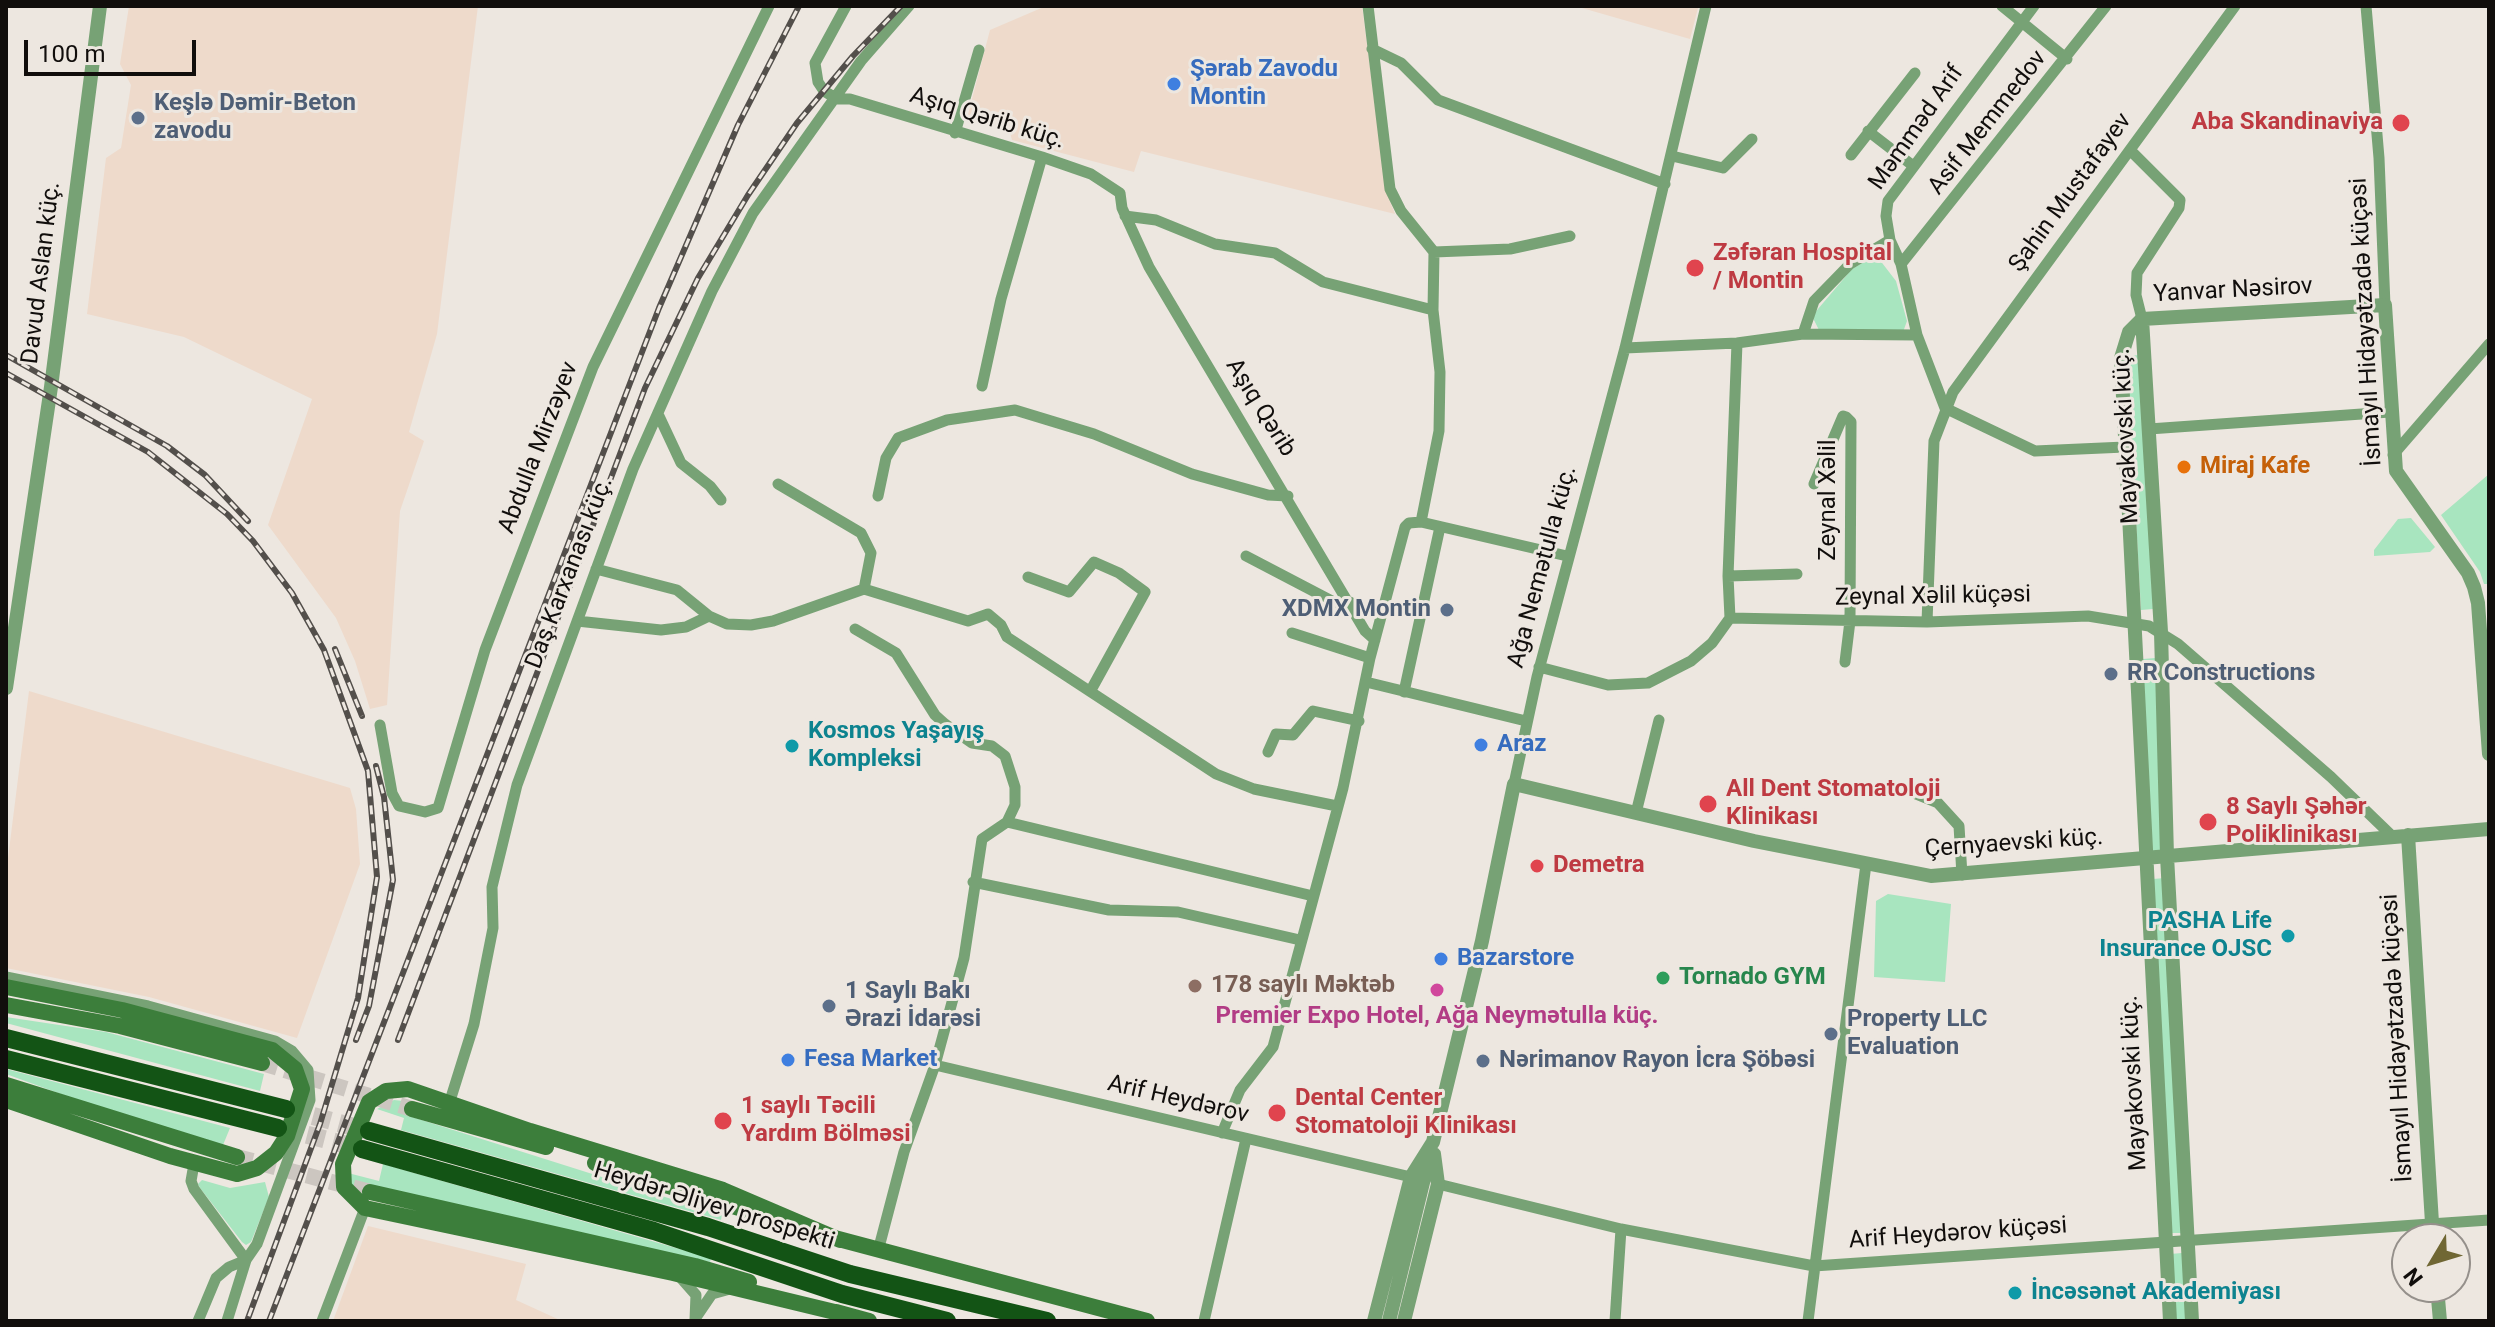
<!DOCTYPE html>
<meta charset="utf-8">
<style>
body{margin:0}
#map{position:relative;width:2495px;height:1327px;overflow:hidden;background:#ede7e0;font-family:Roboto,sans-serif}
canvas{display:block}
.frame{position:absolute;inset:0;border:8px solid #110e0c;pointer-events:none}
.north{position:absolute;left:2391px;top:1223px;width:80px;height:80px;box-sizing:border-box;background:#ede7e0;border:2px solid #95908b;border-radius:50%;rotate:232deg;font-size:22px;font-weight:700;line-height:32px;text-align:center;color:#110e0c}
.north::after{content:'';display:block;margin:auto;width:28px;height:36px;background:#706734;clip-path:polygon(50% 0,100% 100%,50% 72%,0 100%)}
.scale{position:absolute;left:24px;top:40px;width:172px;height:36px;box-sizing:border-box;border:4px solid #110e0c;border-top:0;padding-left:10px;font-size:24px;line-height:28px;white-space:nowrap;color:#110e0c;-webkit-text-stroke:6px #ede7e0;paint-order:stroke}
</style>
<div id="map">
<canvas width="2495" height="1327"></canvas>
<div class="frame"></div>
<div class="north">N</div>
<div class="scale">100 m</div>
</div>
<script>
const g = document.querySelector('canvas').getContext('2d');
g.lineJoin = 'round';
function paint(path, color) {
  g.fillStyle = color;
  g.fill(path, 'evenodd');
}
function shape(rows) {
  const path = new Path2D();
  for (const r of rows) {
    path.moveTo(r[0], r[1]);
    for (let i = 2; i < r.length; i += 2) path.lineTo(r[i], r[i + 1]);
  }
  return path;
}
function stroke(path, color, width, dash) {
  g.strokeStyle = color;
  g.lineWidth = width;
  g.lineCap = dash ? 'butt' : 'round';
  g.setLineDash(dash || []);
  g.stroke(path);
}
function drawText(font, color, halo, rows, align = 'center') {
  g.font = font + ' Roboto,sans-serif';
  g.lineWidth = 6;
  g.setLineDash([]);
  g.textBaseline = 'middle';
  g.strokeStyle = halo;
  g.fillStyle = color;
  for (const [text, x, y, turn = 0] of rows) {
    g.save();
    g.translate(x, y);
    g.rotate((+turn || 0) * Math.PI / 180);
    g.textAlign = isNaN(turn) ? turn : align;
    if (halo) g.strokeText(text, 0, 0);
    g.fillText(text, 0, 0);
    g.restore();
  }
}
paint(shape([
 [129,6,478,6,437,334,409,432,424,441,400,511,387,705,370,709,355,661,336,618,268,525,312,399,184,337,87,314,106,158,121,148,131,85,120,64],
 [1046,6,1362,6,1386,191,1395,214,1141,151,1134,172,1012,140,1009,129,967,118,990,30],
 [1575,6,1690,6,1698,8,1690,39],
 [29,691,350,788,356,809,360,864,297,1038,149,997,6,968,6,874],
 [368,1226,526,1264,516,1300,562,1321,333,1321]
]), '#eedacb');
paint(shape([
 [1876,255,1896,281,1907,321,1903,332,1819,330,1812,316,1852,269],
 [2139,355,2153,609,2141,610,2127,356],
 [2489,474,2489,584,2484,584,2480,572,2441,515],
 [2411,518,2435,547,2430,552,2374,556,2374,550,2398,519],
 [2155,658,2162,852,2150,853,2143,659],
 [2165,878,2181,1233,2169,1233,2153,879],
 [1888,894,1951,904,1945,982,1874,977,1876,901],
 [6,1017,106,1032,264,1074,260,1091,6,1023],
 [6,1069,230,1128,223,1145,69,1097,6,1074],
 [394,1100,413,1102,409,1116,722,1215,721,1220,401,1130,404,1118,377,1109],
 [383,1164,711,1258,710,1262,370,1186,364,1200,353,1190,348,1173,379,1181],
 [202,1180,230,1188,265,1182,269,1197,251,1242,246,1245,242,1242,200,1188,198,1184],
 [2182,1253,2186,1321,2175,1321,2170,1254]
]), '#a8e5bf');
stroke(shape([
 [262,1063,412,1109],
 [237,1157,370,1192]
]), '#ccc6c0', 16, [16, 8]);
stroke(shape([
 [287,1109,369,1131],
 [281,1128,362,1149]
]), '#ccc6c0', 18, [18, 9]);
stroke(shape([
 [1368,6,1390,189,1401,211,1434,252,1433,310,1440,372,1439,431,1421,522],
 [2002,6,2067,59],
 [2366,6,2379,158,2385,305],
 [1372,49,1401,63,1438,100,1665,184],
 [837,99,850,99,1042,157,1091,174,1120,193,1122,208,1149,267,1365,631,1375,640],
 [837,99,824,91,818,82,815,63,846,6],
 [1868,131,1912,165],
 [955,133,979,50],
 [2130,150,2180,200,2179,208,2137,273,2136,295,2142,319],
 [1851,155,1915,73],
 [1672,156,1723,168,1752,139],
 [1125,216,1156,220,1215,244,1275,253,1323,282,1433,310],
 [1434,252,1510,249,1570,236],
 [1901,264,2106,6],
 [1803,334,1814,301,1850,264,1890,240],
 [1625,348,1737,343,1803,334,1917,335],
 [982,386,1001,299,1042,157],
 [1945,408,1917,335,1901,264,1890,240,1886,216,1888,201,2034,6],
 [1945,408,2035,451,2125,447],
 [659,416,681,463,710,486,721,500],
 [2149,429,2390,412],
 [2393,455,2489,344],
 [778,484,861,533,871,553,864,589,968,621,988,614,1001,625,1007,637,1216,774,1254,789,1337,806],
 [1814,484,1843,416,1846,417,1851,422,1850,621,1845,662],
 [878,496,886,458,898,438,947,420,1015,410,1094,434,1192,474,1268,495,1288,496],
 [1246,556,1334,602,1350,602],
 [596,569,677,590,709,616],
 [1728,576,1797,574],
 [1028,577,1069,592,1094,562,1119,573,1145,592,1091,690],
 [1730,618,1927,622,2088,616,2149,626,2178,644,2331,777,2391,835],
 [577,621,661,630,686,627,709,616,727,624,751,625,773,621,864,589],
 [1927,622,1934,441,1953,392,2235,6],
 [855,629,896,653,935,715,945,724,972,743,992,746,1005,756,1015,787,1015,805,1007,822,982,839,964,958,935,1065,904,1152,878,1251],
 [1292,633,1370,658],
 [1539,667,1608,685,1648,683,1691,661,1712,643,1730,618,1728,576,1737,343],
 [1366,682,1526,721],
 [1404,692,1440,527],
 [380,725,392,793,399,806,425,812,438,808,485,650,593,367,769,6],
 [1268,752,1276,734,1293,735,1313,711,1359,721],
 [1514,784,1537,677,1625,348,1706,6],
 [1901,788,1938,803,1959,826,1962,875],
 [1636,813,1659,720],
 [1007,822,1313,896],
 [973,882,1109,910,1178,912,1300,940],
 [6,977,148,1006,275,1041,292,1051,308,1070,310,1100,257,1244,246,1260,229,1267,216,1278,198,1321],
 [935,1065,1411,1177],
 [449,1104,474,1024,493,928,492,887,517,785,633,469,712,291,753,213,861,61,909,6],
 [1222,1133,1240,1090,1273,1047,1343,788,1370,658,1405,527,1409,523,1421,522,1567,556],
 [194,1164,191,1181,194,1189,246,1260,227,1321],
 [1438,1184,1621,1229,1814,1266,2489,1220],
 [681,1278,696,1295,695,1320],
 [697,1316,712,1294,730,1289],
 [322,1321,365,1208],
 [1204,1321,1246,1139],
 [1615,1321,1621,1229],
 [1808,1321,1866,864]
]), '#77a275', 11);
stroke(shape([
 [2142,319,2129,332,2121,358,2170,1321],
 [2142,319,2161,632,2167,856,2192,1321],
 [2142,319,2385,305,2396,471,2468,573,2474,587,2478,603,2489,754],
 [6,688,51,387,100,6],
 [2408,835,2433,1239],
 [2437,1287,2440,1321],
 [1374,1321,1411,1177,1433,1142,1482,941,1514,784,1754,841,1931,876,2489,829],
 [1389,1321,1430,1154],
 [1404,1321,1438,1184,1434,1154]
]), '#77a275', 14);
stroke(shape([
 [6,987,122,1010,272,1050,295,1069,302,1089,287,1136,276,1153,257,1168,237,1174,170,1156,6,1100],
 [6,1005,120,1026,262,1063],
 [6,1085,237,1157],
 [412,1109,546,1147],
 [595,1163,752,1212],
 [370,1192,695,1266,749,1282],
 [831,1237,1147,1321],
 [840,1240,723,1190,530,1131,408,1089,386,1091,369,1102,343,1164,344,1187,365,1208,673,1273,843,1314],
 [836,1312,869,1321]
]), '#3c7e3b', 16);
stroke(shape([
 [6,1038,286,1109],
 [6,1059,278,1128],
 [369,1131,708,1227,850,1274,1047,1321],
 [362,1149,654,1231,842,1294,947,1321]
]), '#135415', 18);
const rail = shape([
 [6,355,167,446,205,475,248,521],
 [6,373,148,452,227,514,253,541,292,593,324,650,368,771,377,877,358,998,320,1124,247,1321],
 [335,649,362,716],
 [356,1040,369,1006,393,880,384,797,376,766],
 [398,1040,645,388,698,278,748,195,797,123,853,56,901,6],
 [269,1321,659,308,738,125,799,6]
]);
stroke(rail, '#534f4b', 6);
stroke(rail, '#ede7e0', 3, [9]);
for (const [x, y, r, color] of [
 [1174,84,8,"#3f7fe0"],
 [138,118,8,"#5c6f8a"],
 [2401,123,10,"#e0444e"],
 [1695,268,10,"#e0444e"],
 [2184,467,8,"#e8710a"],
 [1447,610,8,"#5c6f8a"],
 [2111,674,8,"#5c6f8a"],
 [1481,745,8,"#3f7fe0"],
 [792,746,8,"#0f9aa8"],
 [1708,804,10,"#e0444e"],
 [2208,822,10,"#e0444e"],
 [1537,866,8,"#e0444e"],
 [2288,936,8,"#0f9aa8"],
 [1441,959,8,"#3f7fe0"],
 [1663,978,8,"#2e9e5b"],
 [1195,986,8,"#8d6e63"],
 [1437,990,8,"#d1479c"],
 [829,1006,8,"#5c6f8a"],
 [1831,1034,8,"#5c6f8a"],
 [788,1060,8,"#3f7fe0"],
 [1483,1061,8,"#5c6f8a"],
 [1277,1113,10,"#e0444e"],
 [723,1121,10,"#e0444e"],
 [2015,1293,8,"#0f9aa8"]
]) {
  const dot = new Path2D();
  dot.arc(x, y, r, 0, 2 * Math.PI);
  g.fillStyle = color;
  g.fill(dot);
  stroke(dot, '#ede7e0', 3);
}
drawText('bold 24px', '#366cbe', '#ede7e0', [
 ["Şərab Zavodu",1190,70],
 ["Montin",1190,98],
 ["Araz",1497,745],
 ["Bazarstore",1457,959],
 ["Fesa Market",804,1060]
], 'left');
drawText('bold 24px', '#4e5e75', '#ede7e0', [
 ["Keşlə Dəmir-Beton",154,104],
 ["zavodu",154,132],
 ["XDMX Montin",1431,610,"right"],
 ["RR Constructions",2127,674],
 ["1 Saylı Bakı",845,992],
 ["Ərazi İdarəsi",845,1020],
 ["Property LLC",1847,1020],
 ["Evaluation",1847,1048],
 ["Nərimanov Rayon İcra Şöbəsi",1499,1061]
], 'left');
drawText('24px', '#110e0c', '#ede7e0', [
 ["Aşıq Qərib küç.",987,119,17],
 ["Asif Memmedov",1988,123,-52],
 ["Məmməd Arif",1917,128,-55],
 ["Şahin Mustafayev",2071,193,-54],
 ["Davud Aslan küç.",42,273,-83],
 ["Yanvar Nəsirov",2233,291,-3],
 ["İsmayıl Hidayətzadə küçəsi",2367,322,-93],
 ["Aşıq Qərib",1260,408,58],
 ["Mayakovski küç.",2127,436,-93],
 ["Abdulla Mirzəyev",539,448,-69],
 ["Zeynal Xəlil",1829,500,-90],
 ["Ağa Nemətulla küç.",1543,567,-75],
 ["Daş Karxanası küç.",570,573,-69],
 ["Zeynal Xəlil küçəsi",1933,597,-1],
 ["Çernyaevski küç.",2014,844,-4],
 ["İsmayıl Hidayətzadə küçəsi",2398,1038,-93],
 ["Mayakovski küç.",2135,1083,-93],
 ["Arif Heydərov",1178,1100,13],
 ["Heydər Əliyev prospekti",714,1207,17],
 ["Arif Heydərov küçəsi",1958,1234,-4]
]);
drawText('bold 24px', '#be3a42', '#ede7e0', [
 ["Aba Skandinaviya",2383,123,"right"],
 ["Zəfəran Hospital",1713,254],
 ["/ Montin",1713,282],
 ["All Dent Stomatoloji",1726,790],
 ["Klinikası",1726,818],
 ["8 Saylı Şəhər",2226,808],
 ["Poliklinikası",2226,836],
 ["Demetra",1553,866],
 ["Dental Center",1295,1099],
 ["Stomatoloji Klinikası",1295,1127],
 ["1 saylı Təcili",741,1107],
 ["Yardım Bölməsi",741,1135]
], 'left');
drawText('bold 24px', '#c56008', '#ede7e0', [
 ["Miraj Kafe",2200,467]
], 'left');
drawText('bold 24px', '#0d838f', '#ede7e0', [
 ["Kosmos Yaşayış",808,732],
 ["Kompleksi",808,760],
 ["PASHA Life",2272,922,"right"],
 ["Insurance OJSC",2272,950,"right"],
 ["İncəsənət Akademiyası",2031,1293]
], 'left');
drawText('bold 24px', '#27864d', '#ede7e0', [
 ["Tornado GYM",1679,978]
], 'left');
drawText('bold 24px', '#785e54', '#ede7e0', [
 ["178 saylı Məktəb",1211,986]
], 'left');
drawText('bold 24px', '#b23c85', '#ede7e0', [
 ["Premier Expo Hotel, Ağa Neymətulla küç.",1437,1017]
]);
</script>
